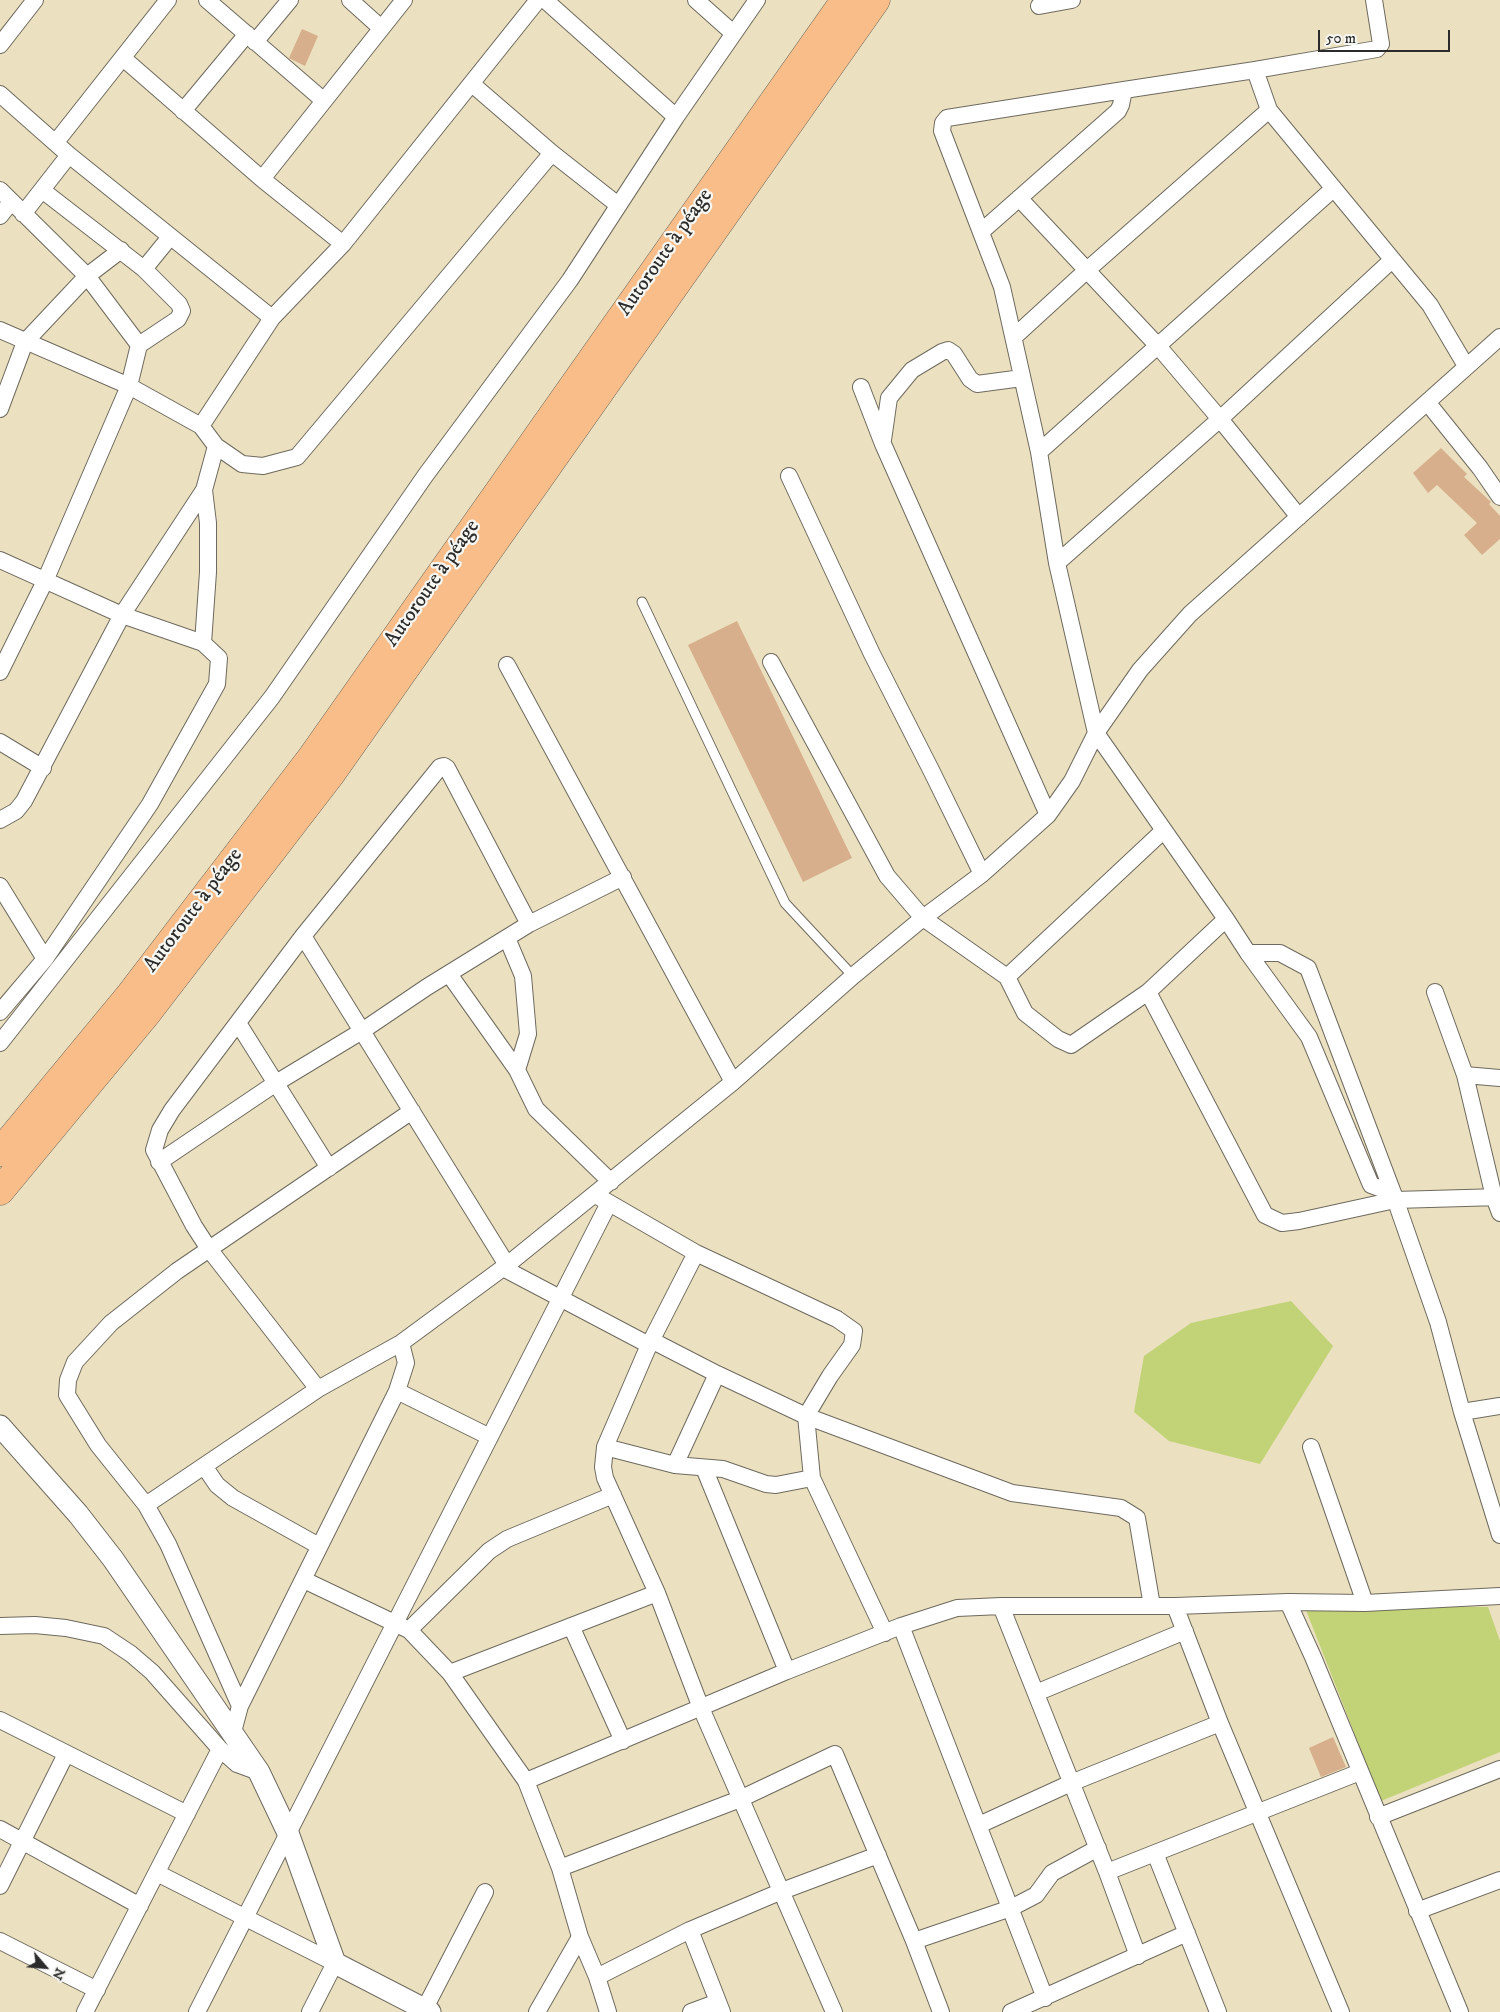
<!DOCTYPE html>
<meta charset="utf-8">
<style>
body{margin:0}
#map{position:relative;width:1500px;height:2012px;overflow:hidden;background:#ebe0bf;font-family:"IM FELL DW Pica",serif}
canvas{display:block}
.north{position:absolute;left:20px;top:1942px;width:50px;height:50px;-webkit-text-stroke:4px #f6f6f2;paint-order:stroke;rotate:117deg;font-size:14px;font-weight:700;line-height:20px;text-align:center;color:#2b2b2b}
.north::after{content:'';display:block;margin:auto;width:18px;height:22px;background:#2b2b2b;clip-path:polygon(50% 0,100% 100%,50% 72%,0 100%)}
.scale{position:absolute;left:1318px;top:30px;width:132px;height:22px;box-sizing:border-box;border:2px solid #2b2b2b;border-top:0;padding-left:6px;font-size:15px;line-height:18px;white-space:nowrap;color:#2b2b2b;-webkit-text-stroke:4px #f6f6f2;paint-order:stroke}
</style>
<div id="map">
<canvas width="1500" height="2012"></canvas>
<div class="north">N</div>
<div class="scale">50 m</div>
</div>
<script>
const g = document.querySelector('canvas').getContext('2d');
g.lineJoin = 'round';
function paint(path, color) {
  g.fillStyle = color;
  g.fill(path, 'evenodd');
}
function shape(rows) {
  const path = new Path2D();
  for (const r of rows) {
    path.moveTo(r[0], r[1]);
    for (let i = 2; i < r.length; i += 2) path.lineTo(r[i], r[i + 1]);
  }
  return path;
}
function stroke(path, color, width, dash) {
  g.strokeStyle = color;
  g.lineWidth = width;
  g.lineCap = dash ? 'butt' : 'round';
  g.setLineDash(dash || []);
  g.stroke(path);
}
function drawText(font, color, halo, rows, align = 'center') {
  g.font = font + ' "IM FELL DW Pica",serif';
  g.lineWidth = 4.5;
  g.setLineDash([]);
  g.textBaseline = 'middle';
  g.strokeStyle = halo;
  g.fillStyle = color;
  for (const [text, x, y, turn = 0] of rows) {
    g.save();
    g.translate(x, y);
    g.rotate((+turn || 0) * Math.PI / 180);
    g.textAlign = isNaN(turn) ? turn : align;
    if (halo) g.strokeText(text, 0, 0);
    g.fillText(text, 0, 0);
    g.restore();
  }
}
paint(shape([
 [1291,1301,1333,1346,1260,1464,1169,1441,1134,1412,1144,1356,1191,1323],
 [1304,1605,1488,1607,1500,1641,1500,1752,1381,1801]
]), '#c1d376');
paint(shape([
 [302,29,318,36,305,66,289,58],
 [1441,448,1467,474,1464,477,1491,502,1489,504,1500,516,1500,539,1482,555,1464,535,1477,523,1437,485,1428,493,1413,473],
 [737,621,852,858,803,882,688,645],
 [1333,1737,1346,1767,1321,1777,1309,1748]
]), '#d8af8c');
const service = shape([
 [642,602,785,903,853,976]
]);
const minor = shape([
 [207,0,323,100],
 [350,0,381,28],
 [545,0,676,117],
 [696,0,733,33],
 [1039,6,1072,0],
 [255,42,290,0],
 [0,45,35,0],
 [123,58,262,179,343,244],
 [1255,70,1269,110,1430,305,1466,366],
 [472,84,552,153,618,205],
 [1124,90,947,118,943,123,942,131,1002,287,1039,452,1057,563,1096,733,1226,919,1248,953,1309,1037,1371,1185,1393,1193],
 [0,94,69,155,272,318],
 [183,111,247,34],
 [56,142,168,0],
 [262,179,404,0],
 [0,190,87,276,139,345],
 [1019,198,1158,346,1220,419,1299,517],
 [23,214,69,155],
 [0,216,11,202],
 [982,231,1118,111,1121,105,1124,90,1255,70,1377,49,1381,44,1374,0],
 [144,269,170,237],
 [0,330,129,386,201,426,216,446,242,464,263,466,297,457,552,153],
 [1014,337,1086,271,1269,110],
 [861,387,883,444,1048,815],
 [1427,402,1480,468,1500,497],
 [0,409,25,342,87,276,121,250],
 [201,426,272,318,343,244,538,0],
 [883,440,889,398,912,370,942,352,948,350,954,354,970,379,977,384,1022,378],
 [1039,452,1333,189],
 [789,476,872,654,932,772,982,874],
 [0,560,122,615,203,643,219,658,217,684,150,804,45,959,0,1012],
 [1057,563,1220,419,1392,260],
 [203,643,208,572,208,523,204,490,216,446],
 [771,662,887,876,923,918,1007,977,1025,1013,1058,1039,1071,1045,1148,992,1226,919],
 [507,665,733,1082],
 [0,672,45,581,129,386,139,345,178,319,182,311,179,304,144,269,42,190],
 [0,742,43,768],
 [0,820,16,811,24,801,122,615,204,490],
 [0,886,45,959],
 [303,936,507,1265],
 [507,938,523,976,528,1034,517,1070,536,1109,611,1182],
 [1248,953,1280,953,1308,968,1393,1193,1438,1322,1462,1412,1500,1535],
 [449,974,517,1070],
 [1007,977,1163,831],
 [1148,992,1265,1215,1282,1223,1299,1221,1395,1200,1500,1197],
 [1435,992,1465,1075,1494,1197,1500,1213],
 [238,1023,329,1168],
 [0,1043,272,697,425,476,570,280,676,117,757,0],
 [1465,1075,1500,1078],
 [159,1162,276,1083,362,1031,427,987,529,924,623,877],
 [599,1197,696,1253,837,1319,854,1331,852,1345,830,1376,806,1416,812,1478,776,1485,766,1484,723,1469,675,1465,605,1447],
 [696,1253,649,1345,605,1447,603,1467,605,1478,657,1593,701,1708,834,2012],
 [503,1268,649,1345],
 [651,1340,717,1374,806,1416,1012,1493,1121,1508,1137,1518,1152,1606],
 [318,1389,209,1249,194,1226,154,1150,160,1130,172,1110,303,936,440,767,444,766,447,768,529,924],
 [397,1391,490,1437],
 [1462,1412,1500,1406],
 [1311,1447,1365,1603],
 [675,1465,717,1374],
 [204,1466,217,1485,233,1498,319,1546],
 [704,1468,787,1671],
 [812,1478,885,1633],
 [146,1505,98,1445,67,1395,68,1380,75,1362,111,1323,177,1271,412,1111],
 [304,1580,409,1630,450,1673,526,1781,560,1868,580,1937,597,1977,608,2012],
 [1288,1602,1313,1657,1460,2012],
 [1001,1606,1107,1872,1138,1956],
 [1175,1606,1220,1723,1341,2012],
 [0,1626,35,1625,66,1628,104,1636,131,1654,152,1672,220,1749,237,1764,259,1772],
 [571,1626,623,1741],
 [901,1626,1045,1998],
 [409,1630,489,1551,507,1539,613,1495],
 [450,1673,657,1593],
 [1036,1693,1185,1631],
 [240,1706,397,1391,406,1363,401,1343],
 [0,1720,187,1814],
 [233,1732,240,1706,168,1544,146,1505,318,1389,401,1343,507,1265,733,1082,853,976,923,918,982,874,1048,815,1072,781,1096,733,1140,670,1190,614,1500,337],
 [526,1781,787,1671,901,1626,957,1608,1001,1606,1175,1606,1288,1602,1365,1603,1500,1596],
 [1378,1817,1500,1769],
 [979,1825,1071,1783,1220,1723],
 [0,1829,140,1906],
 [1155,1853,1218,2012],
 [560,1868,740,1799,835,1754,914,1941,941,2012],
 [1107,1872,1360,1772],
 [157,1873,335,1963,310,2012],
 [0,1886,66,1754],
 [1417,1911,1500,1880],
 [690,1930,722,2012],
 [0,1941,97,1990],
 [914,1941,1011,1908,1036,1895,1052,1873,1098,1848],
 [597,1977,690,1930,782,1891,878,1855],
 [85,2012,220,1749],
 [197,2012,609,1203],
 [423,2012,485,1892],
 [537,2012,580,1937],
 [691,2012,718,2002],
 [1011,2012,1187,1933]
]);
const tertiary = shape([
 [0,1426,78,1514,113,1559,259,1772,288,1833,335,1963,430,2012]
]);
const motorway = shape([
 [0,1152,129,996,311,758,845,0],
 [0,1191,148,1012,331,774,876,0]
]);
stroke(service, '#6e6a5f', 11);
stroke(minor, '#6e6a5f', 18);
stroke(tertiary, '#6e6a5f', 23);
stroke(motorway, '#6e6a5f', 29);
stroke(service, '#fff', 9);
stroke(minor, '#fff', 16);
stroke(tertiary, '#fff', 21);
stroke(motorway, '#f8bd89', 28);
drawText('21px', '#2b2b2b', '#f6f6f2', [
 ["Autoroute à péage",666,253,-55],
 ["Autoroute à péage",433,584,-55],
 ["Autoroute à péage",194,911,-53]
]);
</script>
